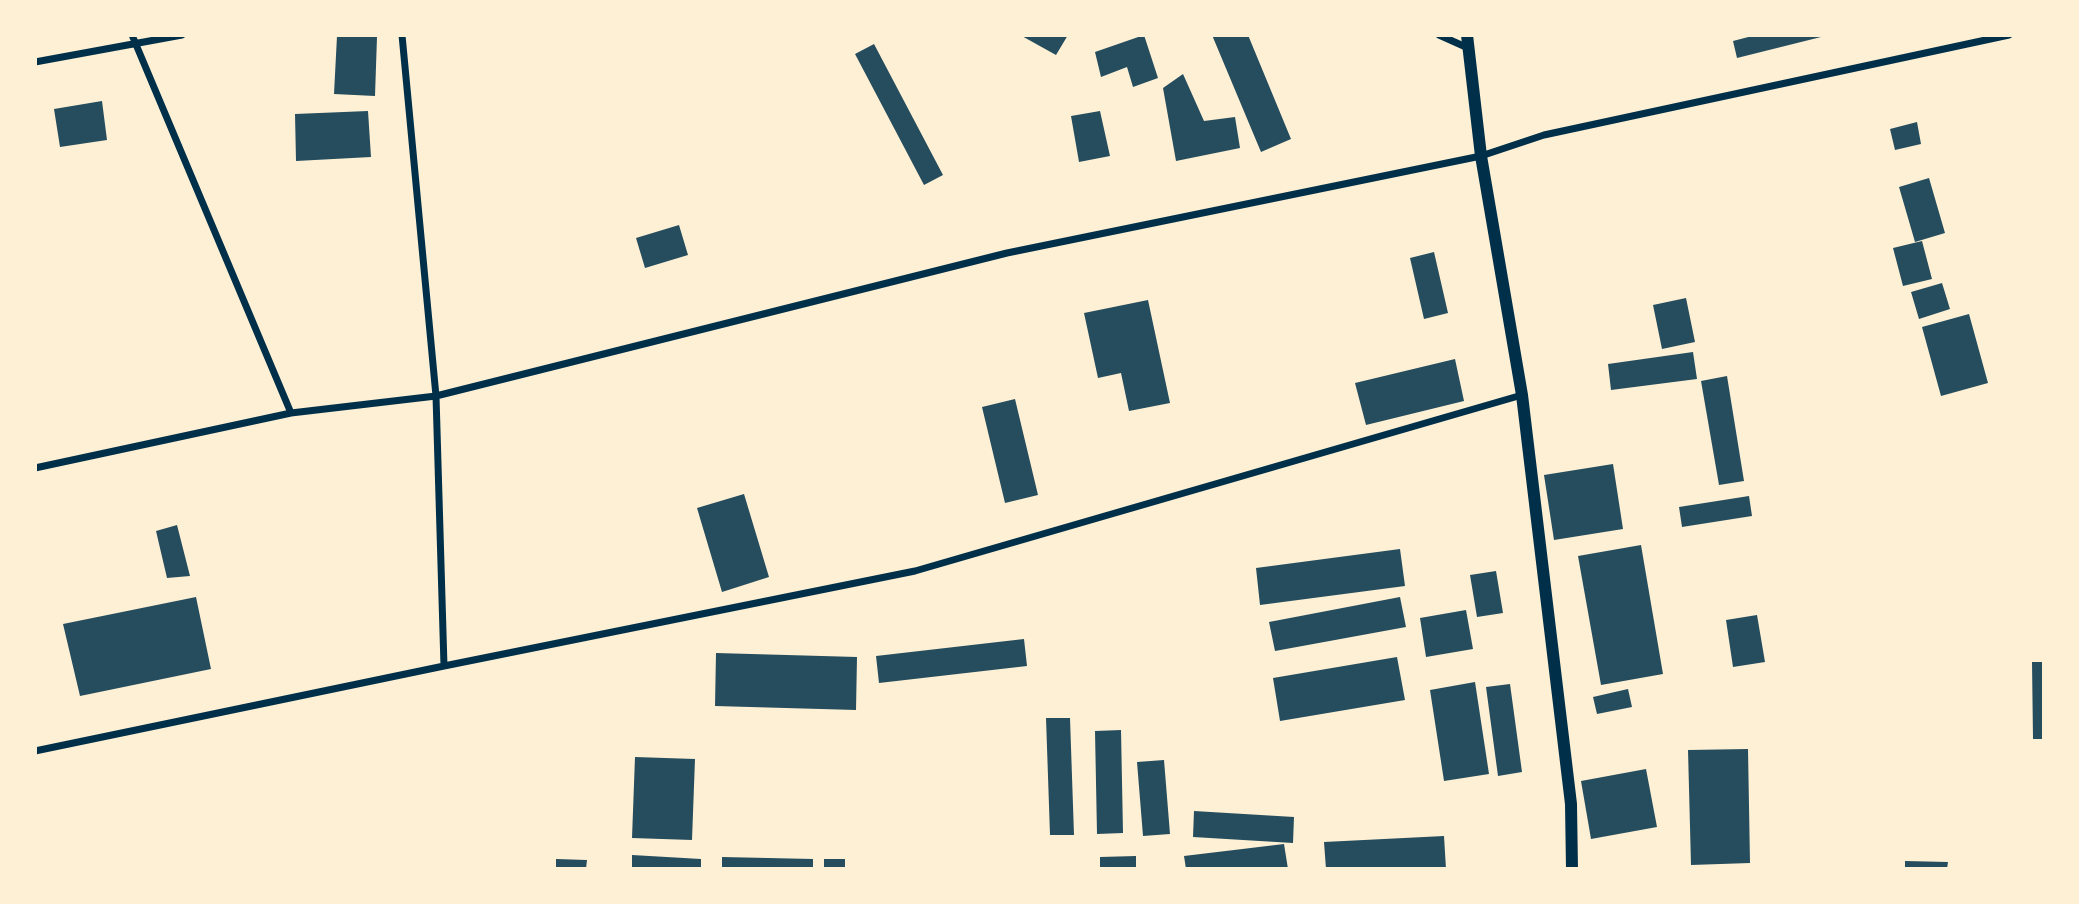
<!DOCTYPE html>
<style>
body{margin:0}
#map{position:relative;width:2079px;height:904px;overflow:hidden;background:#fdf0d5;font-family:"IBM Plex Serif",serif}
canvas{display:block}
.frame{position:absolute;inset:0;border:37px solid #fdf0d5;pointer-events:none}
</style>
<div id="map">
<canvas width="2079" height="904"></canvas>
<div class="frame"></div>
</div>
<script>
const g = document.querySelector('canvas').getContext('2d');
g.lineJoin = 'round';
function paint(path, color) {
  g.fillStyle = color;
  g.fill(path, 'evenodd');
}
function shape(rows) {
  const path = new Path2D();
  for (const r of rows) {
    path.moveTo(r[0], r[1]);
    for (let i = 2; i < r.length; i += 2) path.lineTo(r[i], r[i + 1]);
  }
  return path;
}
function stroke(path, color, width, dash) {
  g.strokeStyle = color;
  g.lineWidth = width;
  g.lineCap = dash ? 'butt' : 'round';
  g.setLineDash(dash || []);
  g.stroke(path);
}
paint(shape([
 [1020,35,1068,35,1056,55],
 [1144,35,1158,78,1133,87,1127,67,1101,77,1095,52],
 [1212,35,1248,35,1291,139,1261,152],
 [1756,35,1824,35,1825,36,1737,58,1733,41],
 [337,36,377,37,375,96,334,94],
 [874,44,943,175,924,185,855,54],
 [1183,74,1204,121,1235,117,1240,148,1176,161,1163,88],
 [102,101,107,140,60,147,54,109],
 [368,111,371,157,296,161,295,114],
 [1100,111,1110,156,1079,162,1071,116],
 [1917,122,1921,144,1895,150,1890,129],
 [1929,178,1945,233,1915,242,1899,187],
 [679,225,688,255,645,268,636,238],
 [1922,241,1932,279,1903,286,1893,248],
 [1434,252,1448,313,1424,319,1410,258],
 [1942,283,1950,309,1919,319,1911,292],
 [1686,298,1695,342,1662,349,1653,305],
 [1148,300,1170,403,1129,411,1121,373,1098,378,1084,313],
 [1969,314,1988,383,1941,396,1922,327],
 [1693,352,1697,379,1611,390,1608,364],
 [1455,359,1464,401,1366,425,1355,383],
 [1727,376,1744,481,1719,485,1701,381],
 [1015,399,1038,495,1005,503,982,407],
 [1613,464,1623,529,1554,540,1544,475],
 [744,494,769,577,722,592,697,508],
 [1749,496,1752,516,1682,527,1679,507],
 [177,525,190,576,167,578,156,531],
 [1641,545,1663,674,1601,685,1578,556],
 [1400,549,1405,586,1260,605,1256,568],
 [1496,571,1503,613,1477,617,1470,575],
 [196,597,211,669,80,696,63,624],
 [1400,597,1406,627,1275,651,1269,622],
 [1466,610,1473,649,1426,657,1420,618],
 [1757,615,1765,662,1733,667,1726,620],
 [1024,639,1027,666,879,683,876,656],
 [716,653,857,657,856,710,715,706],
 [1397,657,1405,700,1280,721,1273,678],
 [2032,662,2044,662,2044,739,2033,739],
 [1475,682,1489,774,1444,781,1430,690],
 [1510,684,1522,772,1498,776,1486,687],
 [1628,689,1632,707,1597,714,1593,697],
 [1046,718,1070,718,1074,835,1050,835],
 [1121,730,1123,833,1097,834,1095,731],
 [1748,749,1750,863,1691,865,1688,750],
 [635,757,695,759,692,840,632,838],
 [1164,760,1170,834,1143,836,1137,762],
 [1646,769,1657,827,1591,839,1581,781],
 [1194,811,1294,817,1293,843,1193,837],
 [1444,836,1446,869,1326,869,1324,842],
 [1284,844,1288,869,1186,869,1184,856],
 [632,855,701,859,701,869,632,869],
 [1136,856,1136,869,1100,869,1100,857],
 [722,857,813,859,813,869,722,869],
 [556,859,587,860,586,869,556,869],
 [824,859,845,859,845,869,824,869],
 [1905,861,1948,862,1947,869,1905,869]
]), '#264d5e');
stroke(shape([
 [132,35,291,413],
 [402,35,436,396,444,666],
 [1439,35,1468,48],
 [35,62,182,35],
 [35,468,291,413,436,396,1007,253,1481,156,1544,135,2009,35],
 [35,751,444,666,915,571,1522,395]
]), '#003049', 7);
stroke(shape([
 [1467,35,1481,156,1522,395,1571,804,1572,869]
]), '#003049', 12);
</script>
